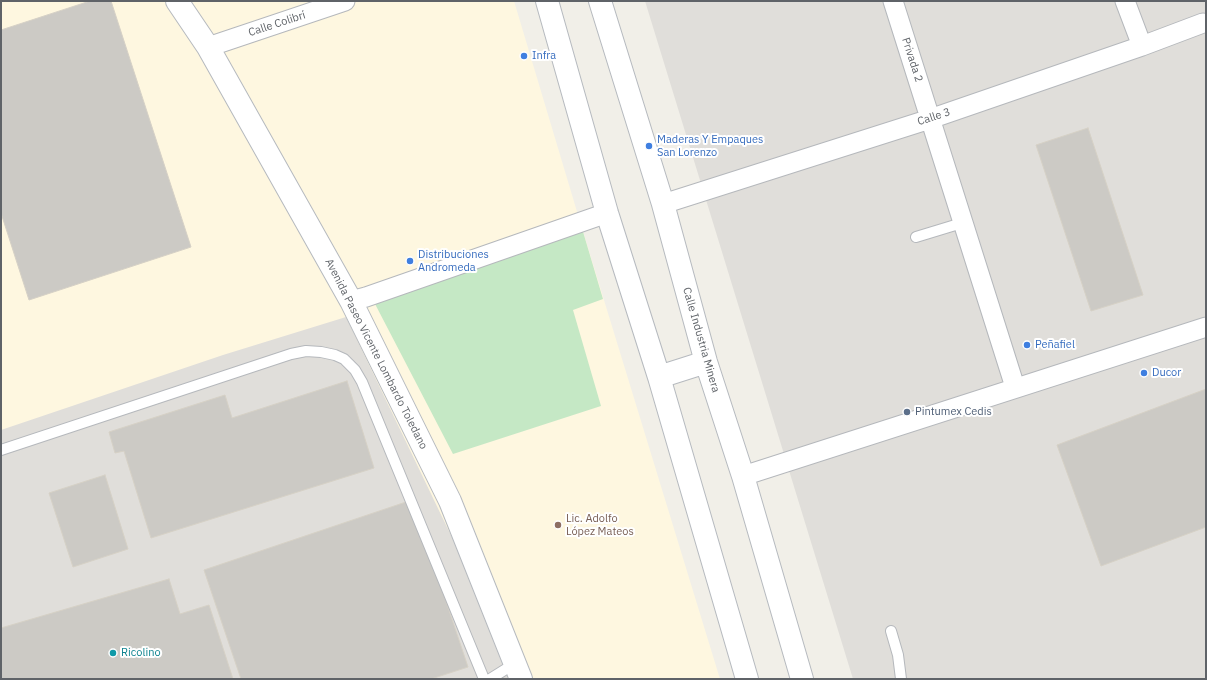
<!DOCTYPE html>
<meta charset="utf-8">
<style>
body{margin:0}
#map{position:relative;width:1207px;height:680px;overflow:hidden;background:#f1efe8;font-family:"IBM Plex Sans",sans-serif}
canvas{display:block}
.frame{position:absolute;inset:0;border:2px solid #5f6368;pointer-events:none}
</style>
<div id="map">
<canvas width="1207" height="680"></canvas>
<div class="frame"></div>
</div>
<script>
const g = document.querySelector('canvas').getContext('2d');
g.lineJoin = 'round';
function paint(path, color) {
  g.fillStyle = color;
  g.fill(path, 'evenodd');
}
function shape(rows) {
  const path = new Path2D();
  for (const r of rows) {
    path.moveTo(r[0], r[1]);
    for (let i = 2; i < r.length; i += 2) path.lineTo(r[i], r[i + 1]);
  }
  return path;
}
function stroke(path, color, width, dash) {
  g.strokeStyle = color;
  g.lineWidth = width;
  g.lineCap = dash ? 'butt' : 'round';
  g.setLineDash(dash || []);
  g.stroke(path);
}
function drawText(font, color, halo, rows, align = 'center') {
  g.font = font + ' "IBM Plex Sans",sans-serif';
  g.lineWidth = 4;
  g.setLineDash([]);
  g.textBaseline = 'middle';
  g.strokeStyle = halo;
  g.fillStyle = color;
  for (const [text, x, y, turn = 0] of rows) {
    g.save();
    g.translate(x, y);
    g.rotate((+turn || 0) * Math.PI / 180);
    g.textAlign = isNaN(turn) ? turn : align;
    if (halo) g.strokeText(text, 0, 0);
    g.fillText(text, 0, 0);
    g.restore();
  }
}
paint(shape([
 [1,1,514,1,581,225,720,679,1,679]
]), '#fef7e0');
paint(shape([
 [645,1,1206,1,1206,679,853,679],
 [346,317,520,679,1,679,1,430,223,355]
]), '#e0deda');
paint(shape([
 [581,225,603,299,573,310,601,406,453,454,374,302]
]), '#c5e8c5');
const building = shape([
 [90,1,111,1,191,247,29,300,1,213,1,30,90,1],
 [1088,128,1143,295,1091,311,1036,145,1088,128],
 [347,381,374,468,151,538,124,451,115,453,109,432,225,395,232,418,347,381],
 [1206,389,1206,527,1101,566,1057,445,1206,389],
 [105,475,128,549,73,567,49,493,105,475],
 [412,500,468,667,431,679,241,679,204,570,412,500],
 [169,579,180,614,209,605,233,679,1,679,1,628,169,579]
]);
paint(building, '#cccac5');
stroke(building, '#d6d1c6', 1);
const service = shape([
 [916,237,962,223],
 [1,450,291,354,306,351,321,352,335,355,344,359,355,370,362,382,484,679],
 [891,631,898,655,901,679],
 [490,679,514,664]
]);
const minor = shape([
 [893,1,1015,387],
 [1125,1,1142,46],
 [208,47,345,1],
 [663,204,930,119,1142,46,1203,23],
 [351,301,366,297,607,213],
 [743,476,1206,327]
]);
const secondary = shape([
 [177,1,208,47,351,301,450,501,521,679],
 [547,1,607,213,659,377,747,679],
 [600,1,663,204,706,362,743,476,802,679],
 [659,377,706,362]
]);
stroke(service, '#b5b8bc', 12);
stroke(minor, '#b5b8bc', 21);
stroke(secondary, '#b6babf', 24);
stroke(service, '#fff', 10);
stroke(minor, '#fff', 19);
stroke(secondary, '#fff', 22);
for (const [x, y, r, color] of [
 [524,56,4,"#3f7fe0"],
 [649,146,4,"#3f7fe0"],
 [410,261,4,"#3f7fe0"],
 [1027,345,4,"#3f7fe0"],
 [1144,373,4,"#3f7fe0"],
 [907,412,4,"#5c6f8a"],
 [558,525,4,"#8d6e63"],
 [113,653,4,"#0f9aa8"]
]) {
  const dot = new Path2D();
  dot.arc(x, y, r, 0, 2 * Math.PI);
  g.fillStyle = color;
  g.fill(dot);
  stroke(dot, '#fff', 1.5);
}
drawText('11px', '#5f6368', '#fff', [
 ["Calle Colibrí",277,24,-18],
 ["Privada 2",912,60,72],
 ["Calle 3",934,117,-18],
 ["Calle Industria Minera",701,340,74],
 ["Avenida Paseo Vicente Lombardo Toledano",376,354,63]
]);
drawText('11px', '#366cbe', '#fff', [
 ["Infra",532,56],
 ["Maderas Y Empaques",657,140],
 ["San Lorenzo",657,153],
 ["Distribuciones",418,255],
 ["Andromeda",418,268],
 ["Peñafiel",1035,345],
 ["Ducor",1152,373]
], 'left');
drawText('11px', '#4e5e75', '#fff', [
 ["Pintumex Cedis",915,412]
], 'left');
drawText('11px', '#785e54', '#fff', [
 ["Lic. Adolfo",566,519],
 ["López Mateos",566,532]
], 'left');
drawText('11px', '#0d838f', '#fff', [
 ["Ricolino",121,653]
], 'left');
</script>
